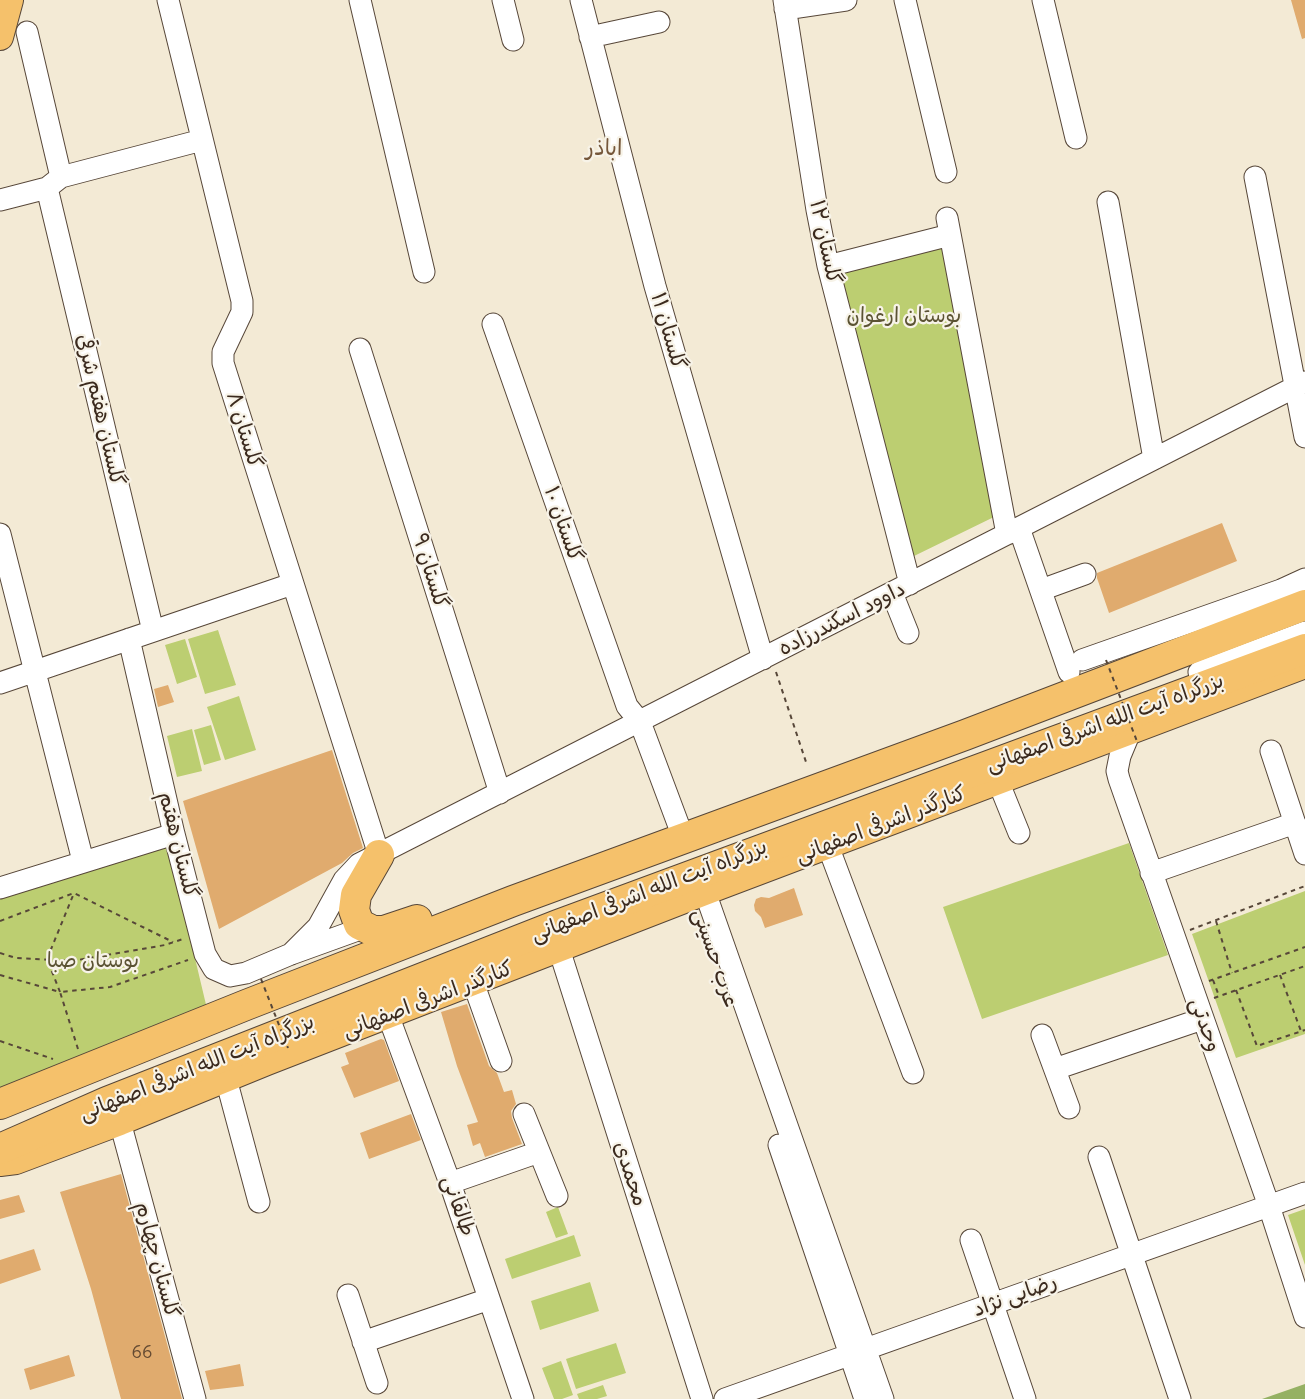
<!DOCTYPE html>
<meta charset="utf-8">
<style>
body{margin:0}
canvas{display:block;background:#f3ead5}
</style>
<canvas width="1305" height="1399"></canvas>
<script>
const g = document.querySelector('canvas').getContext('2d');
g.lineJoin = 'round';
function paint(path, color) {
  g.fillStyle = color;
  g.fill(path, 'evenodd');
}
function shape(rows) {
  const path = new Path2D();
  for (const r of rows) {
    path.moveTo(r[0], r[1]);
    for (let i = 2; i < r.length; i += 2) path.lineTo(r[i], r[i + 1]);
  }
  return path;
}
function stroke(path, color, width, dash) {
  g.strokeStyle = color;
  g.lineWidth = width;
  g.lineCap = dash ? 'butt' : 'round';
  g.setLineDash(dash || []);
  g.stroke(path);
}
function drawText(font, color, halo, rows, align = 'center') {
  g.font = font + ' Delius,"Playpen Sans Arabic",sans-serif';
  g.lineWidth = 4.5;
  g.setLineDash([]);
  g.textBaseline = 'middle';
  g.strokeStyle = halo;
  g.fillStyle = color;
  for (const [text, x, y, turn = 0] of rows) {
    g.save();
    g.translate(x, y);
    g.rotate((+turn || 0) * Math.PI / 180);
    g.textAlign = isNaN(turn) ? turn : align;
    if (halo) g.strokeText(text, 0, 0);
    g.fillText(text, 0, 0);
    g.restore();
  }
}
paint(shape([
 [944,247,996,516,912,557,840,274],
 [218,630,236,685,205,694,188,639],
 [185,639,197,677,177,684,165,645],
 [239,696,256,750,225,760,207,707],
 [211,725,221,760,204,765,194,730],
 [192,729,202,771,177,777,167,736],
 [1129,843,1168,955,982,1019,943,907],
 [160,846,169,849,208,1013,0,1094,0,898],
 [1305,891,1305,1034,1236,1058,1192,934],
 [558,1207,568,1234,556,1238,546,1212],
 [1305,1209,1305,1265,1288,1215],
 [574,1235,581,1256,512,1279,505,1259],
 [590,1282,599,1311,540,1330,531,1301],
 [616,1343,626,1373,576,1389,566,1359],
 [561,1361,573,1395,562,1399,554,1399,542,1368],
 [603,1385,607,1396,597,1399,579,1399,577,1394]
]), '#bcce71');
paint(shape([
 [1305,1384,1305,1399,1262,1399]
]), '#95b163');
paint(shape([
 [1291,0,1305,0,1305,38,1302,39],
 [1222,523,1237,561,1109,613,1097,578,1097,573],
 [168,685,174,702,158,707,154,689],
 [332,750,363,848,353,853,342,863,219,929,183,801],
 [794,888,803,915,765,928,761,917,755,911,754,905,756,899,761,897,769,898],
 [467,1004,489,1066,497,1073,504,1092,512,1090,516,1104,511,1111,512,1118,522,1144,485,1157,480,1143,473,1146,467,1125,478,1122,457,1066,441,1012],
 [381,1039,384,1040,399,1081,354,1098,341,1067,349,1064,345,1053],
 [411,1114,421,1140,369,1159,360,1133],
 [121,1174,182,1399,121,1399,91,1289,60,1192],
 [19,1195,25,1212,0,1219,0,1200],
 [34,1249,41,1270,0,1284,0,1260],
 [69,1355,75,1376,30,1390,24,1369],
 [240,1364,244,1386,210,1390,205,1371]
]), '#e0ab6e');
const minor = shape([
 [168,0,242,301,242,312,223,352,223,363,379,855],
 [360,0,424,272],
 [503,0,513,40],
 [581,0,655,286,763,659],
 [784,0,817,210,828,266,910,584],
 [905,0,946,172],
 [1043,0,1076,138],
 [785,9,846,0],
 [27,32,61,177],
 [590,37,659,22],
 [1255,177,1305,437],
 [47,188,153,631],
 [0,200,47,188,61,177,202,140],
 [1108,202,1154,459],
 [947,218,1007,534],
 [828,266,950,235],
 [493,324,627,706,640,722,683,837],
 [360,349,500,793],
 [1019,528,1069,672],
 [0,534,83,861],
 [1041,590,1085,574],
 [892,593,908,633],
 [129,639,174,834,205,954,214,969,230,976,246,973,291,954,363,928],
 [1082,660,1281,590,1305,579],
 [1199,672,1305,632],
 [0,683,292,584],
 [1130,732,1120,756,1117,771,1119,779,1269,1206,1305,1317],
 [1271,751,1305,854],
 [998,781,1019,833],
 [828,846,913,1073],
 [1151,873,1295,823],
 [697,880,705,892,883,1399],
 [0,888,174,834],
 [559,949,702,1399],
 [291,954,318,927,344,880,359,864,1305,382],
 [473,982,501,1061],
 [388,1015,450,1183,523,1399],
 [1042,1035,1069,1108],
 [1055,1069,1202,1019],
 [226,1079,259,1202],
 [524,1114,557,1196],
 [120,1122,195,1399],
 [779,1145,865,1399],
 [1099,1157,1180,1399],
 [450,1183,539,1152],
 [971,1240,1025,1399],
 [348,1295,377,1383],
 [363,1342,489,1299],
 [725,1399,1305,1193]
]);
const major = shape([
 [0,37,10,0],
 [0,1163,16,1161,120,1122,267,1062,705,892,1305,665]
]);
const highway = shape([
 [379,855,356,895,354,910,359,924,373,931,384,931,417,920],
 [0,1104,246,1005,513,901,965,735,1305,605],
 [0,1149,107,1102,558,925,1305,649]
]);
stroke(minor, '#574739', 23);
stroke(major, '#574739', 28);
stroke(highway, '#574739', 32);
stroke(shape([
 [776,672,807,765],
 [0,921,74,893,173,942],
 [1216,921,1232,973],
 [1190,930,1305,886],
 [0,953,16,958,72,961,165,945,183,939],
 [0,975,60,992],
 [1280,975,1301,1031],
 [1213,980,1219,996],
 [1209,981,1305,947],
 [1236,990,1257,1046,1305,1030],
 [60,992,47,959,74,893],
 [1214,998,1305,966],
 [0,1041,53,1059],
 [78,1049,60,992,110,987,188,960]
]), '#574739', 2, [4.5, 4.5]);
stroke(minor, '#fff', 21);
stroke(major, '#f5c16b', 26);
stroke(highway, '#f5c16b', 30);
stroke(shape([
 [1106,660,1138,744],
 [261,979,288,1048]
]), '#574739', 2, [4.5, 4.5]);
drawText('18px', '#644a32', null, [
 ["66",142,1353]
]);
drawText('21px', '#3b2a1e', '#f7f3e8', [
 ["گلستان ۱۲",825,242,78],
 ["گلستان ۱۱",668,331,74],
 ["گلستان هفتم شرقی",100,410,77],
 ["گلستان ٨",244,430,73],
 ["گلستان ۱۰",563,524,71],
 ["گلستان ۹",430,571,73],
 ["داوود اسکندرزاده",842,619,-27],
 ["بزرگراه آیت الله اشرفی اصفهانی",1105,723,-20],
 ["کنارگذر اشرفی اصفهانی",881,825,-21],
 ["گلستان هفتم",178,845,76],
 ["بزرگراه آیت الله اشرفی اصفهانی",649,891,-21],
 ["عرب حسینی",715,958,71],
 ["کنارگذر اشرفی اصفهانی",428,1000,-21],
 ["وحدتی",1205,1025,71],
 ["بزرگراه آیت الله اشرفی اصفهانی",197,1068,-22],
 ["محمدی",630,1174,72],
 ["طالقانی",458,1206,71],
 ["گلستان چهارم",157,1260,75],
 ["رضایی نژاد",1015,1296,-20]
]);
drawText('21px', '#5b5333', '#f7f3e8', [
 ["بوستان ارغوان",904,316],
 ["بوستان صبا",93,961]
]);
drawText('22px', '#75573a', '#f7f3e8', [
 ["اباذر",604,149]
]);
</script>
